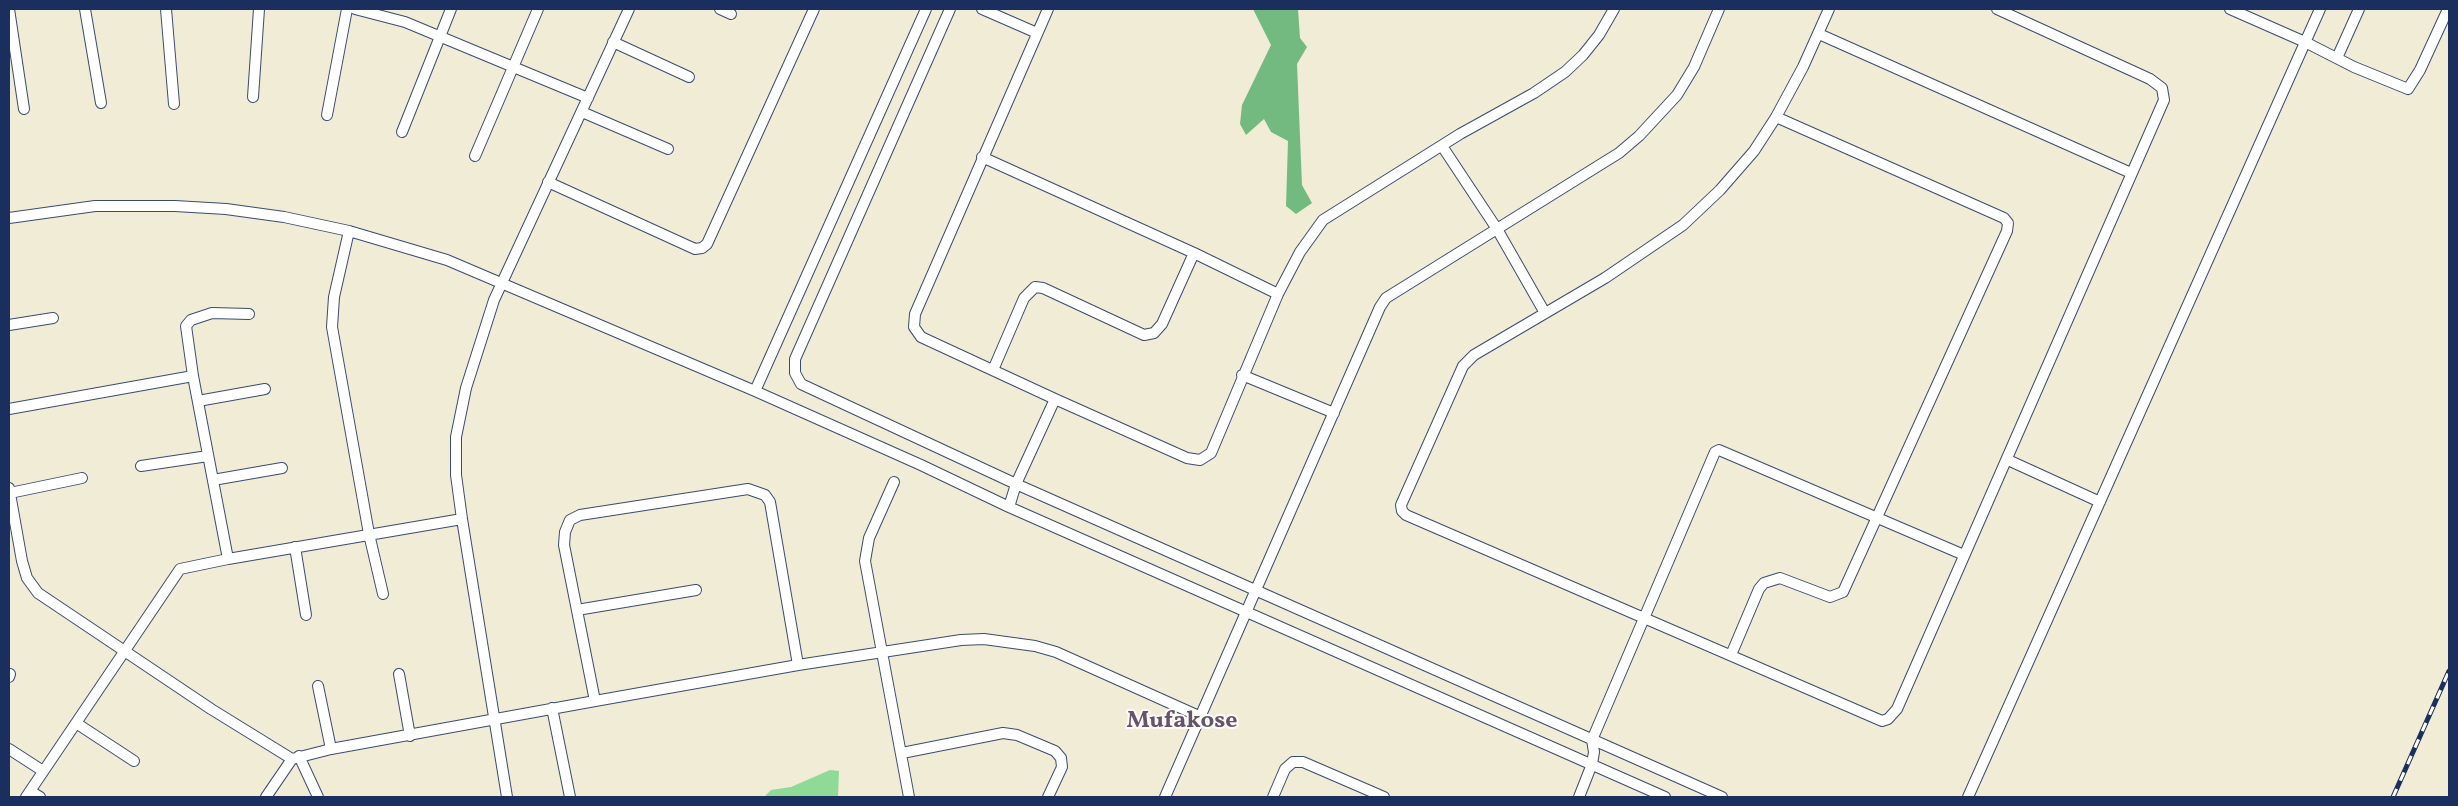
<!DOCTYPE html>
<style>
body{margin:0}
#map{position:relative;width:2458px;height:806px;overflow:hidden;background:#f0ecd5;font-family:Vollkorn,serif}
canvas{display:block}
.frame{position:absolute;inset:0;border:10px solid #1b2f5e;pointer-events:none}
</style>
<div id="map">
<canvas width="2458" height="806"></canvas>
<div class="frame"></div>
</div>
<script>
const g = document.querySelector('canvas').getContext('2d');
g.lineJoin = 'round';
function paint(path, color) {
  g.fillStyle = color;
  g.fill(path, 'evenodd');
}
function shape(rows) {
  const path = new Path2D();
  for (const r of rows) {
    path.moveTo(r[0], r[1]);
    for (let i = 2; i < r.length; i += 2) path.lineTo(r[i], r[i + 1]);
  }
  return path;
}
function stroke(path, color, width, dash) {
  g.strokeStyle = color;
  g.lineWidth = width;
  g.lineCap = dash ? 'butt' : 'round';
  g.setLineDash(dash || []);
  g.stroke(path);
}
function drawText(font, color, halo, rows, align = 'center') {
  g.font = font + ' Vollkorn,serif';
  g.lineWidth = 4;
  g.setLineDash([]);
  g.textBaseline = 'middle';
  g.strokeStyle = halo;
  g.fillStyle = color;
  for (const [text, x, y, turn = 0] of rows) {
    g.save();
    g.translate(x, y);
    g.rotate((+turn || 0) * Math.PI / 180);
    g.textAlign = isNaN(turn) ? turn : align;
    if (halo) g.strokeText(text, 0, 0);
    g.fillText(text, 0, 0);
    g.restore();
  }
}
paint(shape([
 [830,770,839,771,838,797,764,797,771,790,791,787]
]), '#8fda97');
paint(shape([
 [1253,9,1298,9,1300,38,1307,47,1297,64,1302,185,1312,203,1296,214,1286,206,1288,141,1271,132,1264,119,1246,135,1240,124,1242,105,1271,45]
]), '#73ba80');
const minor = shape([
 [9,9,24,109],
 [85,9,101,103],
 [166,9,174,104],
 [355,9,405,22,588,98],
 [720,9,731,14],
 [950,9,795,359,795,373,801,384,1016,484,1722,797],
 [982,9,1037,33],
 [1048,9,915,314,914,327,921,337,1055,399,1187,458,1200,460,1211,453,1278,294,1300,252,1323,220,1460,134,1534,93,1565,72,1583,55,1599,35,1614,9],
 [1829,9,1803,67,1776,117,1754,151,1720,190,1683,225,1605,278,1474,355,1463,366,1401,505,1402,511,1406,515,1882,721,1888,719,1897,709,2164,100,2162,88,2150,79,1997,9],
 [2230,9,2305,42,2354,67,2408,89,2420,70,2448,9],
 [1819,34,2131,173],
 [613,42,689,77],
 [2337,58,2359,9],
 [253,97,259,9],
 [582,112,668,149],
 [327,115,347,9],
 [402,132,451,9],
 [1442,146,1497,229,1545,313],
 [475,156,538,9],
 [982,157,1194,253],
 [548,182,695,249,702,248,707,244,814,9],
 [9,218,95,206,175,206,226,209,284,217,349,231,447,260,755,391,921,465,1009,507,1665,797],
 [349,231,334,297,332,327,369,534,383,594],
 [9,325,53,318],
 [993,370,1024,298,1035,287,1043,288,1144,335,1154,333,1162,324,1194,253,1278,294],
 [1242,375,1334,413],
 [755,391,926,9],
 [198,401,265,389],
 [9,409,193,376],
 [2008,460,2100,502],
 [141,466,208,456],
 [213,480,282,468],
 [894,482,869,538,865,561,909,797],
 [9,488,22,561,27,578,38,593,211,709,292,759,331,749,595,701,798,665,961,640,984,639,1035,646,1056,652,1201,717],
 [10,493,82,478],
 [1009,507,1016,484,1055,399],
 [295,547,306,615],
 [228,559,193,376,186,326,191,320,212,313,249,314],
 [577,610,696,590],
 [1731,655,1759,589,1764,583,1780,578,1830,597,1843,592,2007,231,2008,223,2004,218,1776,117],
 [399,674,410,736],
 [9,677,10,674],
 [318,686,331,749],
 [595,701,564,545,565,532,570,520,580,515,748,489,765,495,770,502,798,665],
 [552,708,570,797],
 [76,723,134,761],
 [9,749,43,771],
 [902,753,1003,733,1017,735,1055,751,1061,758,1062,767,1048,797],
 [299,756,318,797],
 [30,791,40,797],
 [26,797,180,569,228,559,462,519],
 [266,797,292,759],
 [507,797,462,519,456,475,456,437,466,388,494,300,629,9],
 [1165,797,1380,307,1386,298,1619,153,1639,136,1677,95,1694,67,1719,9],
 [1273,797,1285,769,1293,762,1303,762,1384,797],
 [1579,797,1592,764,1594,752,1592,740,1715,452,1719,450,1964,555],
 [1968,797,2320,9]
]);
stroke(minor, '#3b4b70', 12);
stroke(minor, '#fff', 10);
const rail = shape([
 [2393,797,2449,671]
]);
stroke(rail, '#1b2f5e', 5);
stroke(rail, '#fdfcf7', 3, [9]);
drawText('bold 24px', '#64536b', '#fdfcf7', [
 ["Mufakose",1182,723]
]);
</script>
